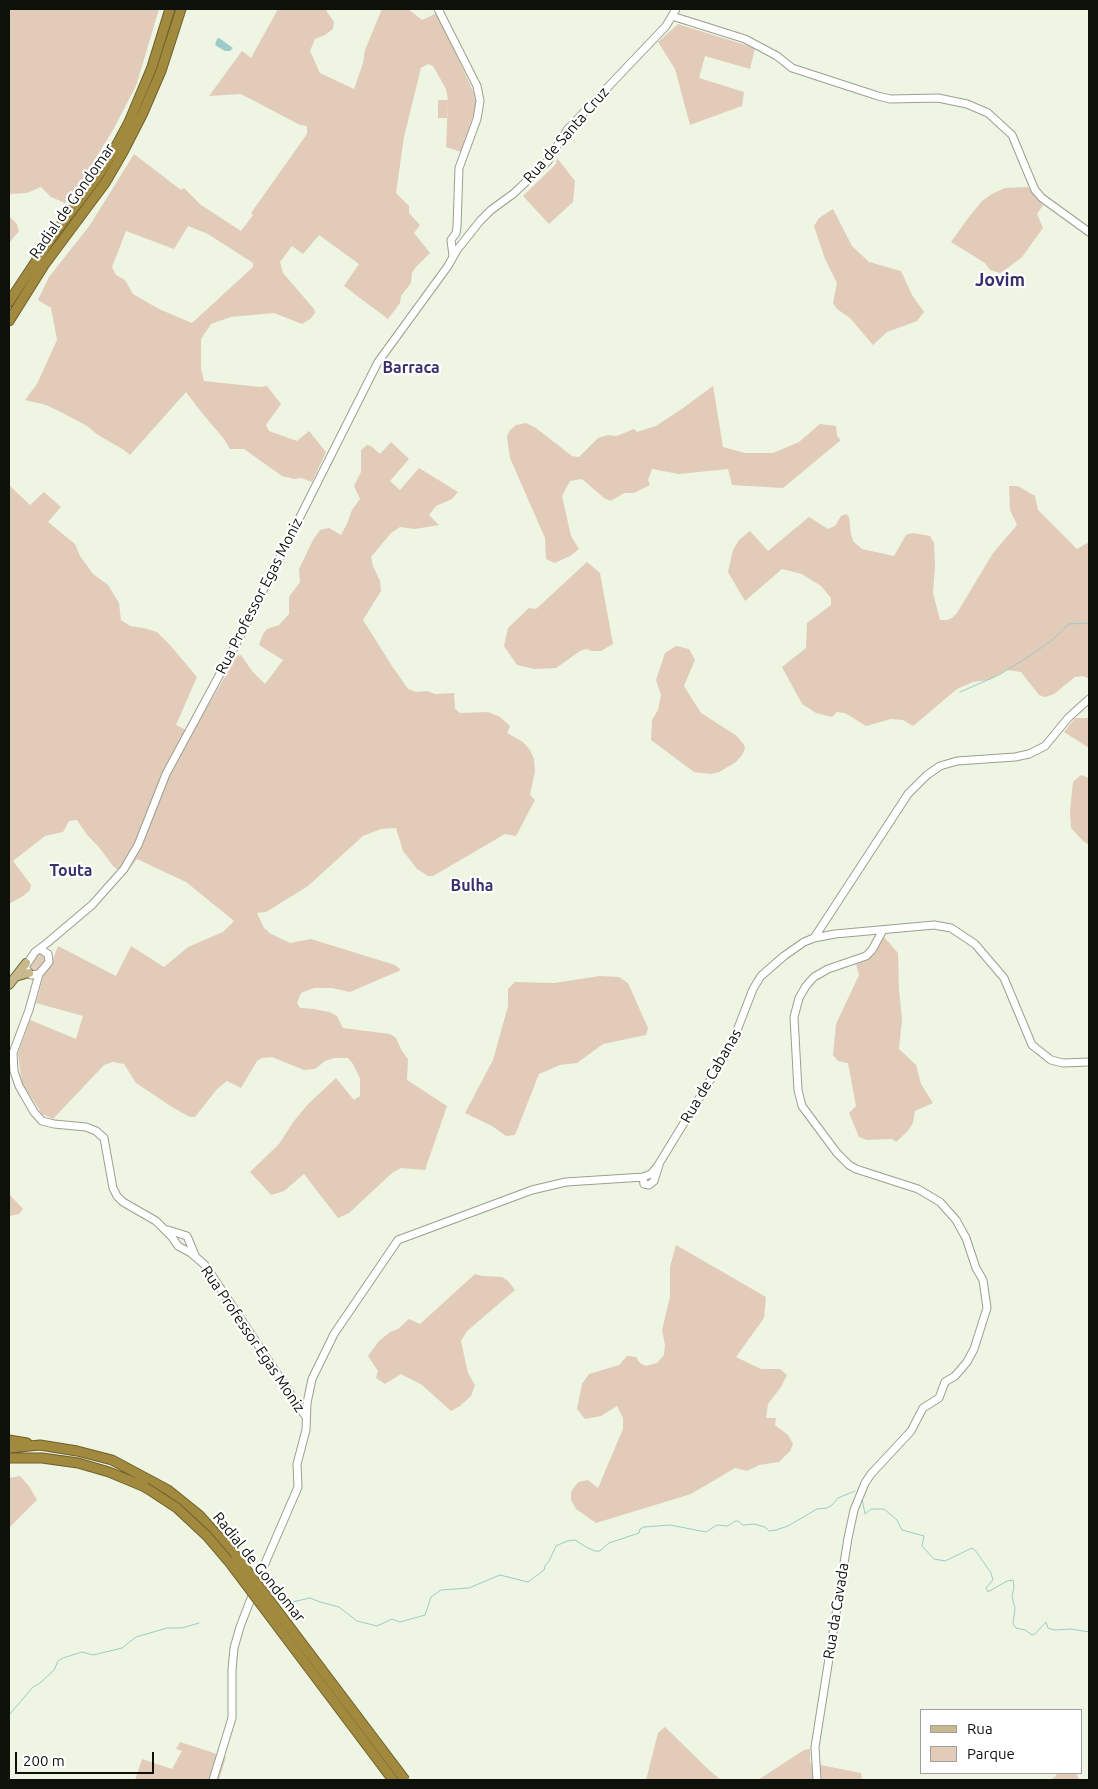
<!DOCTYPE html>
<style>
body{margin:0}
#map{position:relative;width:1098px;height:1789px;overflow:hidden;background:#eef5e3;font-family:Ubuntu,sans-serif}
canvas{display:block}
.frame{position:absolute;inset:0;border:10px solid #0e100a;pointer-events:none}
.legend{position:absolute;left:920px;top:1709px;width:162px;height:65px;box-sizing:border-box;background:#fff;border:1px solid #9f9f9d;margin:0;padding:6px 9px;list-style:none;font-size:15px;color:#0e100a}
.legend li{display:flex;align-items:center;gap:10px;height:25px}
.legend b{width:25px;border:1px solid #9f9f9d}
.scale{position:absolute;left:15px;top:1752px;width:139px;height:22px;box-sizing:border-box;border:2px solid #0e100a;border-top:0;padding-left:6px;font-size:15px;line-height:18px;white-space:nowrap;color:#0e100a;-webkit-text-stroke:4px #fff;paint-order:stroke}
</style>
<div id="map">
<canvas width="1098" height="1789"></canvas>
<div class="frame"></div>
<ul class="legend">
<li><b style="height:6px;background:#c7b98b"></b>Rua</li>
<li><b style="height:14px;background:#e2cbb8"></b>Parque</li>
</ul>
<div class="scale">200 m</div>
</div>
<script>
const g = document.querySelector('canvas').getContext('2d');
g.lineJoin = 'round';
function paint(path, color) {
  g.fillStyle = color;
  g.fill(path, 'evenodd');
}
function shape(rows) {
  const path = new Path2D();
  for (const r of rows) {
    path.moveTo(r[0], r[1]);
    for (let i = 2; i < r.length; i += 2) path.lineTo(r[i], r[i + 1]);
  }
  return path;
}
function stroke(path, color, width, dash) {
  g.strokeStyle = color;
  g.lineWidth = width;
  g.lineCap = dash ? 'butt' : 'round';
  g.setLineDash(dash || []);
  g.stroke(path);
}
function drawText(font, color, halo, rows, align = 'center') {
  g.font = font + ' Ubuntu,sans-serif';
  g.lineWidth = 4.5;
  g.setLineDash([]);
  g.textBaseline = 'middle';
  g.strokeStyle = halo;
  g.fillStyle = color;
  for (const [text, x, y, turn = 0] of rows) {
    g.save();
    g.translate(x, y);
    g.rotate((+turn || 0) * Math.PI / 180);
    g.textAlign = isNaN(turn) ? turn : align;
    if (halo) g.strokeText(text, 0, 0);
    g.fillText(text, 0, 0);
    g.restore();
  }
}
paint(shape([
 [9,9,159,9,136,86,113,130,81,182,65,203,51,197,41,187,27,193,9,194],
 [278,9,327,9,327,12,334,22,333,29,325,35,315,39,310,51,320,73,354,89,363,63,365,50,382,9,408,9,422,20,437,13,474,93,476,107,461,152,446,147,448,101,447,118,438,118,438,100,448,100,446,89,433,66,428,64,421,68,404,137,396,193,409,206,409,213,420,225,414,233,430,253,415,268,412,273,411,283,401,296,400,303,388,319,344,286,359,264,319,235,303,254,292,246,280,262,283,273,314,309,315,313,310,319,302,324,274,313,231,317,211,324,201,339,201,369,204,381,260,387,267,386,281,404,266,425,269,431,297,441,309,431,326,452,312,482,301,478,294,479,282,476,244,449,230,449,224,439,202,413,186,392,130,455,124,450,98,435,87,426,57,410,46,405,25,400,37,384,57,340,51,308,38,300,49,277,90,225,134,154,181,190,184,188,201,205,241,231,253,215,251,213,307,134,307,126,300,125,241,94,209,96,242,51,251,58],
 [188,226,208,234,253,263,253,267,192,323,159,309,133,294,125,280,116,275,112,267,126,231,174,249],
 [678,24,755,48,750,69,705,56,699,78,744,92,742,106,690,125,675,69,658,42],
 [557,158,575,181,573,202,549,224,523,196,556,164],
 [1028,187,1043,205,1037,214,1043,228,1022,257,1009,267,1000,273,990,270,985,263,951,242,969,217,982,201,992,194,1005,188],
 [833,209,852,246,869,262,901,271,912,295,924,312,917,321,887,332,873,345,850,318,837,309,833,303,837,283,825,259,814,226,819,218],
 [9,216,17,224,19,231,9,243],
 [713,386,723,447,745,453,773,453,799,442,820,424,836,426,837,436,841,440,783,488,732,485,728,469,679,474,652,469,648,480,650,485,634,493,624,493,611,501,604,498,582,479,570,481,562,496,571,536,579,549,570,556,555,563,546,559,545,538,510,458,507,436,510,430,516,425,526,423,536,428,572,456,579,457,598,438,608,435,617,436,634,429,637,432,656,426,683,408],
 [391,442,409,459,390,481,400,490,419,468,458,492,452,499,436,506,429,515,439,525,415,529,400,527,391,533,371,557,373,566,380,581,381,591,363,620,392,666,408,689,416,692,427,691,435,694,454,693,455,709,460,713,488,712,500,717,510,726,507,733,523,742,530,750,534,759,535,771,530,795,535,800,516,836,505,834,433,876,428,876,417,869,403,851,396,828,381,829,363,836,308,886,266,912,257,913,264,928,271,934,290,943,311,939,395,965,401,970,350,992,332,988,314,988,301,993,297,1003,300,1008,314,1009,329,1012,337,1016,343,1028,390,1034,396,1038,402,1051,408,1059,407,1080,447,1106,425,1170,401,1168,392,1173,349,1213,338,1218,304,1174,284,1191,271,1195,250,1172,279,1144,294,1121,308,1104,336,1078,354,1100,360,1096,360,1078,353,1064,348,1058,334,1058,325,1061,315,1069,304,1070,272,1057,262,1058,257,1061,241,1088,227,1081,217,1089,195,1117,190,1117,172,1107,136,1083,124,1064,113,1062,104,1065,53,1119,42,1114,22,1083,18,1054,30,1020,76,1039,83,1016,36,1003,44,974,52,962,58,946,116,976,131,946,164,967,188,947,223,932,234,921,186,882,137,859,125,875,113,866,98,846,87,835,77,820,69,821,63,832,45,836,13,861,31,885,30,890,23,896,9,904,9,485,30,505,44,492,61,507,48,522,75,544,80,556,93,574,108,585,119,603,121,620,130,626,144,628,157,632,170,645,197,677,176,725,192,733,237,656,241,655,252,671,265,684,283,660,259,645,263,634,267,629,279,625,289,614,289,597,300,582,299,569,313,540,320,530,329,528,341,535,347,524,352,510,360,499,354,486,361,472,361,450,367,445,371,446,380,454],
 [1009,486,1018,486,1035,496,1038,510,1077,549,1089,542,1089,679,1083,676,1075,677,1054,694,1045,697,1039,695,1021,672,1007,670,989,680,973,682,957,689,913,726,903,720,891,719,866,726,845,713,837,712,832,717,816,713,802,704,782,667,806,648,807,623,831,605,831,598,821,586,802,574,782,569,745,601,728,572,733,550,739,540,750,531,768,551,809,517,828,529,835,526,841,516,846,514,849,517,851,535,854,542,862,549,894,556,906,535,913,533,930,536,934,543,935,566,933,593,940,620,947,620,952,618,957,613,993,553,1017,525,1010,510],
 [587,562,600,573,613,644,601,651,592,651,586,649,580,651,556,668,534,669,517,665,504,646,508,628,529,608,536,609],
 [676,646,689,649,695,660,684,686,701,713,737,736,744,745,745,749,742,755,736,762,719,772,711,774,694,772,651,740,652,720,658,710,661,695,656,680,665,653],
 [1075,718,1089,718,1089,748,1064,732],
 [1081,775,1089,778,1089,845,1083,841,1071,828,1070,811,1073,782],
 [884,937,898,953,899,989,902,1019,899,1049,916,1065,921,1084,933,1103,915,1111,913,1123,908,1131,896,1142,892,1139,867,1140,859,1137,849,1113,856,1106,848,1063,838,1061,833,1055,836,1024,859,975,856,964,865,961,874,954],
 [39,952,45,955,46,960,38,970,32,970,30,967,30,963],
 [600,976,619,977,628,983,648,1028,646,1035,603,1044,577,1063,560,1065,539,1074,515,1135,506,1136,492,1126,465,1113,493,1060,508,1006,508,989,515,982,554,983],
 [9,1194,23,1209,19,1214,9,1216],
 [676,1245,766,1297,764,1318,736,1357,761,1369,780,1369,787,1375,781,1387,768,1404,766,1418,776,1418,775,1425,788,1435,793,1444,790,1451,779,1462,759,1465,747,1471,735,1468,691,1494,596,1523,576,1509,571,1500,571,1492,578,1482,588,1480,598,1488,623,1429,623,1418,617,1406,601,1416,585,1419,577,1409,582,1384,589,1374,619,1365,627,1356,636,1357,640,1363,646,1366,657,1363,664,1355,665,1345,662,1330,670,1297,670,1267],
 [475,1274,482,1276,502,1277,508,1281,515,1290,467,1331,461,1341,468,1373,475,1385,471,1396,460,1406,451,1411,422,1385,401,1374,385,1384,376,1378,378,1371,368,1356,379,1341,390,1332,398,1329,409,1319,420,1324],
 [20,1476,29,1486,37,1500,9,1528,9,1478],
 [665,1727,709,1770,721,1780,646,1780,658,1733],
 [180,1742,226,1757,219,1780,135,1780,142,1759,172,1769,182,1751,176,1749],
 [810,1749,810,1763,861,1773,862,1780,758,1780,804,1750],
 [1057,1773,1076,1773,1079,1780,1050,1780,1056,1776]
]), '#e2cbb8');
paint(shape([
 [219,38,233,48,230,51,225,51,215,45,217,39]
]), '#9bccc7');
stroke(shape([
 [960,692,999,675,1028,657,1051,641,1069,624,1089,623],
 [862,1499,865,1514,871,1509,884,1509,897,1520,902,1530,924,1536,922,1546,934,1559,945,1561,972,1548,975,1550,991,1573,993,1580,986,1588,988,1592,1007,1581,1013,1580,1014,1587,1012,1597,1015,1608,1013,1624,1016,1628,1025,1630,1032,1635,1035,1634,1046,1622,1048,1628,1054,1630,1071,1629,1089,1632],
 [277,1601,292,1602,310,1598,320,1602,339,1607,357,1621,377,1626,392,1619,400,1622,425,1615,431,1597,441,1590,469,1588,500,1575,528,1582,544,1570,545,1566,549,1561,556,1546,567,1541,575,1540,586,1547,595,1551,600,1551,609,1543,639,1533,640,1529,644,1527,670,1525,706,1532,717,1525,728,1526,735,1521,738,1521,743,1525,754,1524,765,1527,769,1531,776,1530,788,1526,817,1509,827,1508,832,1505,838,1498,855,1491],
 [9,1715,33,1687,40,1683,54,1670,58,1661,63,1658,82,1652,93,1655,122,1648,136,1637,167,1628,182,1628,199,1623]
]), '#9bccc7', 1);
const secondary = shape([
 [438,9,477,86,480,101,477,119,459,168,457,227,456,233,451,240,453,256],
 [672,16,745,39,777,56,792,68,878,96,890,99,938,98,967,104,988,113,1012,135,1035,190,1042,198,1089,232],
 [814,938,908,794,927,775,940,766,957,761,1015,757,1029,754,1045,746,1068,718,1089,699],
 [40,949,48,954,49,962,39,974,31,975,25,967,35,952,47,943,92,905,124,869,138,845,166,774,234,648,378,362,448,266,457,250,480,221,491,210,513,194,548,161,567,130,666,26,676,9],
 [39,974,29,1010,13,1053,14,1071,19,1086,34,1112,42,1121,54,1124,86,1127,96,1131,104,1138,113,1188,117,1196,123,1202,156,1221,172,1237,178,1246,191,1253,205,1265,306,1417],
 [644,1184,643,1177,651,1174,657,1167,731,1046,753,989,761,976,784,956,804,942,814,938,835,934,934,925,951,928,975,944,1004,978,1032,1045,1051,1060,1063,1063,1089,1062],
 [644,1184,649,1185,654,1181,659,1165],
 [168,1230,187,1236,195,1255],
 [213,1780,232,1718,232,1670,234,1648,240,1627,260,1575,298,1487,297,1464,306,1430,307,1403,312,1379,334,1334,398,1240,532,1190,566,1182,644,1177],
 [817,1780,815,1747,848,1538,854,1510,865,1483,871,1474,911,1431,923,1408,939,1398,945,1382,955,1376,967,1362,974,1349,987,1308,983,1280,976,1268,966,1238,956,1220,940,1202,918,1189,856,1169,849,1165,837,1153,802,1106,798,1090,794,1017,799,998,806,986,814,977,828,969,866,956,872,950,883,930]
]);
const primary = shape([
 [15,977,29,973],
 [9,985,26,963]
]);
const highway = shape([
 [9,302,54,234,96,179,115,148,129,122,152,67,170,9],
 [9,321,44,265,105,183,123,152,142,115,161,71,181,9],
 [9,1440,27,1443],
 [9,1448,40,1445,77,1451,112,1460,168,1490,199,1515,236,1556],
 [9,1458,42,1458,78,1463,109,1472,145,1487]
]);
stroke(secondary, '#9aa090', 9);
stroke(primary, '#6e5f2c', 10);
stroke(highway, '#6e5f2c', 11);
stroke(secondary, '#fff', 7);
stroke(primary, '#c7b98b', 8);
stroke(highway, '#a18a3e', 9);
const highwayBridge = shape([
 [145,1487,177,1508,207,1536,230,1563,393,1780],
 [236,1556,405,1780]
]);
stroke(highwayBridge, '#6e5f2c', 11, []);
stroke(highwayBridge, '#a18a3e', 9);
drawText('15px', '#0e100a', '#fff', [
 ["Rua de Santa Cruz",566,135,-49],
 ["Radial de Gondomar",72,201,-55],
 ["Rua Professor Egas Moniz",259,596,-63],
 ["Rua de Cabanas",711,1076,-60],
 ["Rua Professor Egas Moniz",253,1339,56],
 ["Radial de Gondomar",259,1567,51],
 ["Rua da Cavada",836,1611,-81]
]);
drawText('bold 16px', '#37306b', '#fff', [
 ["Barraca",411,368],
 ["Touta",71,871],
 ["Bulha",472,886]
]);
drawText('bold 18px', '#37306b', '#fff', [
 ["Jovim",1000,280]
]);
</script>
